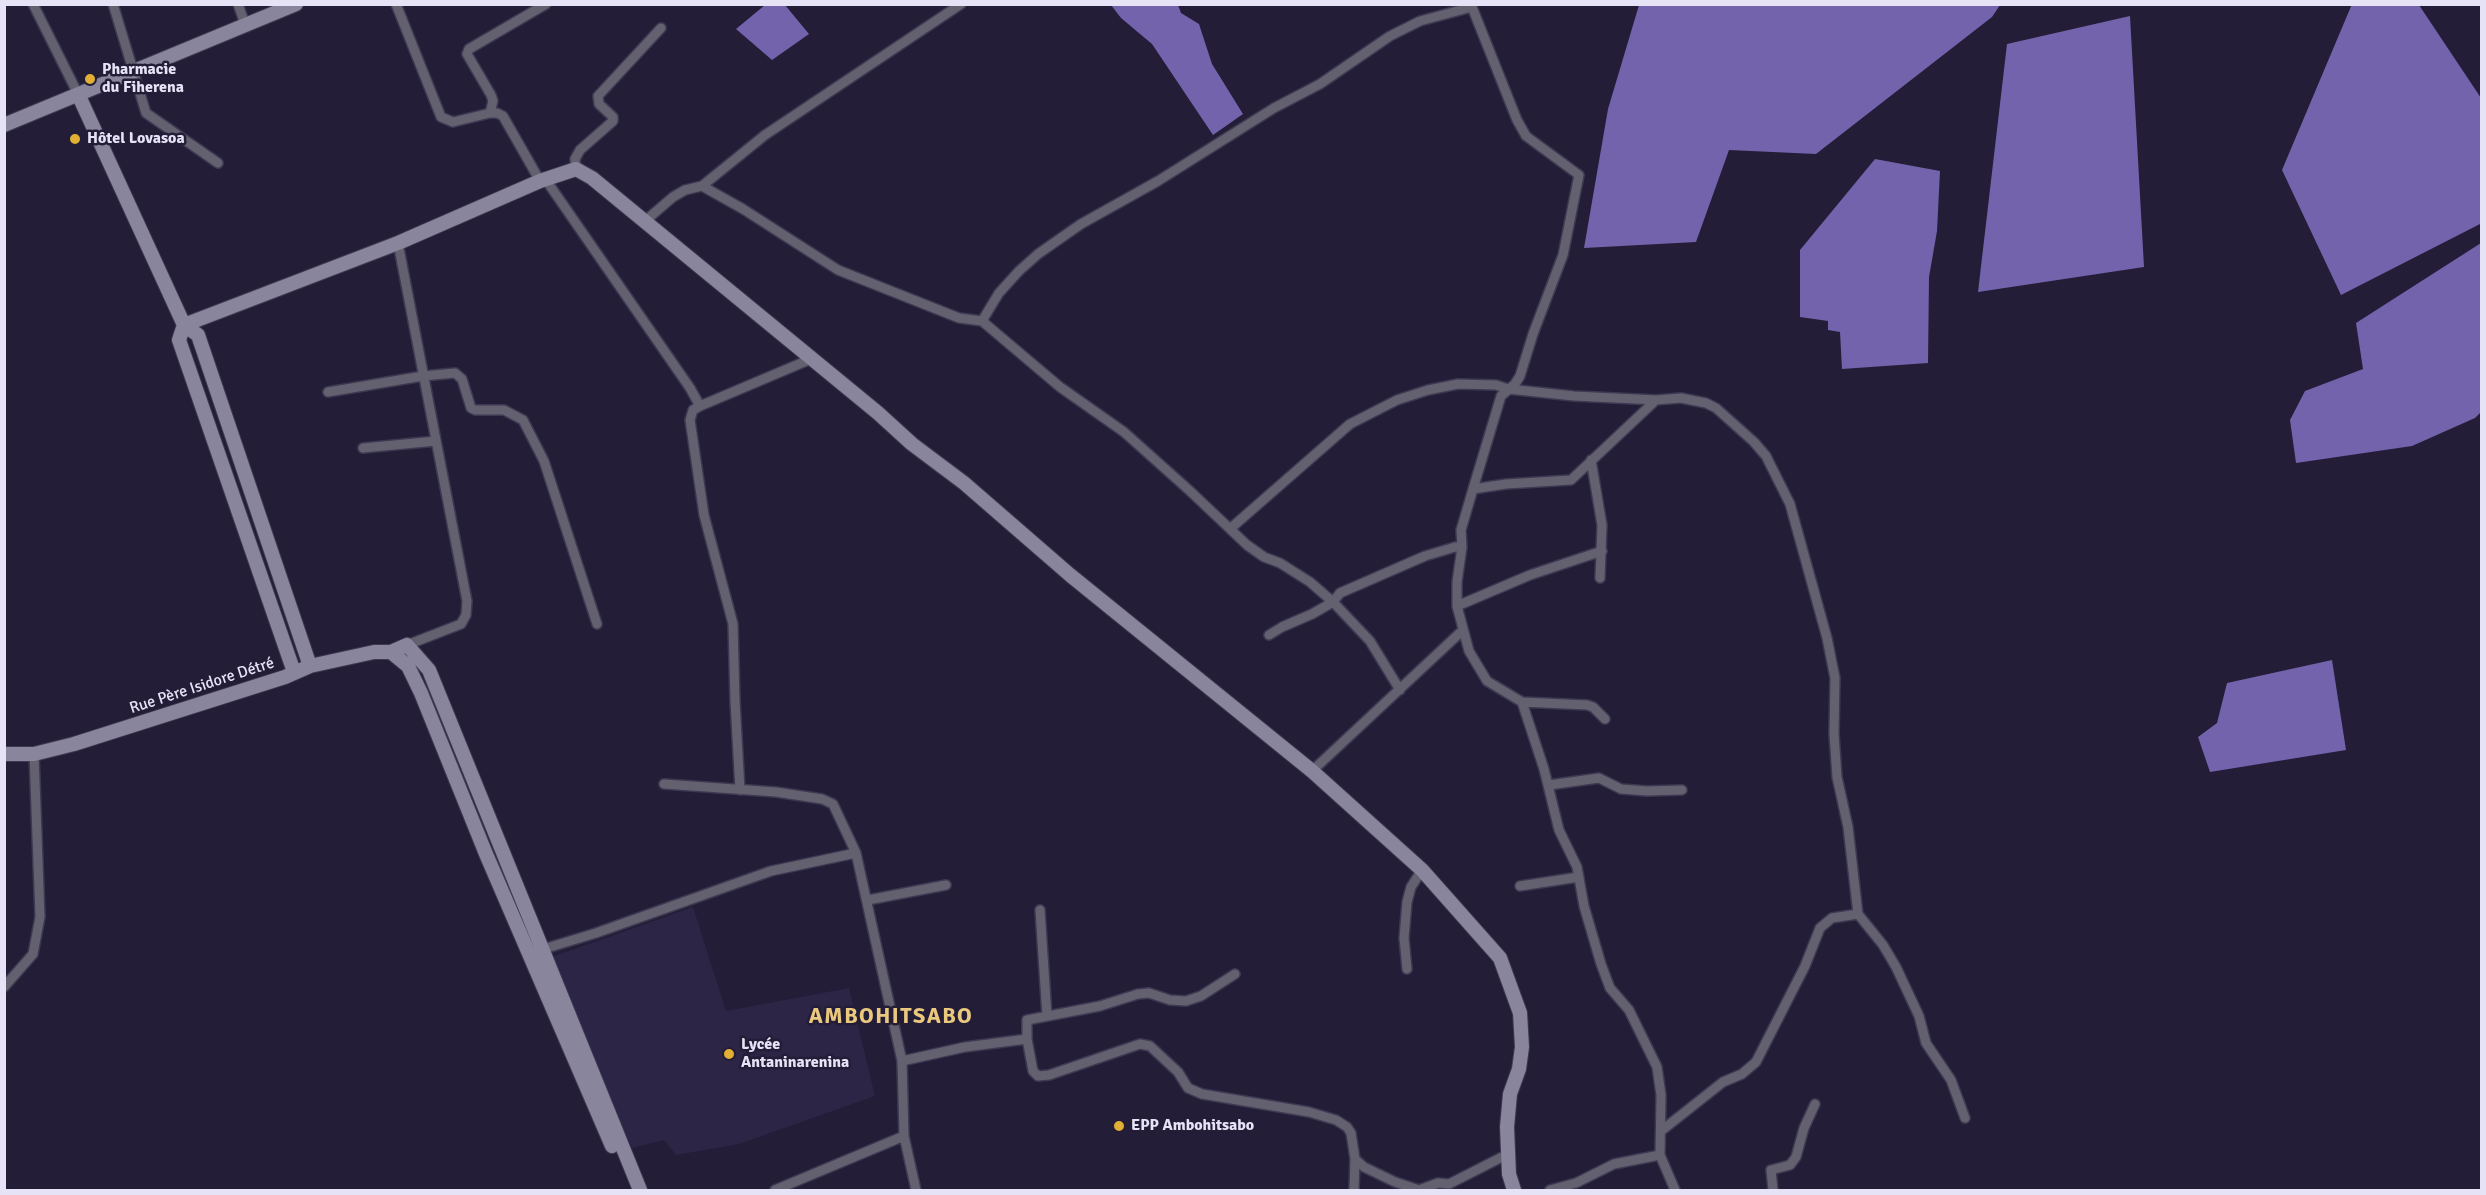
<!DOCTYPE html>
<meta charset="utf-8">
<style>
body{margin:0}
#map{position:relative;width:2486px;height:1195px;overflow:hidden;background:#231d37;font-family:Signika,sans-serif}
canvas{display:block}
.frame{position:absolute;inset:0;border:6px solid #e6e3f6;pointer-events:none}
</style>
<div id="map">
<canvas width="2486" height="1195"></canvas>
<div class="frame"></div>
</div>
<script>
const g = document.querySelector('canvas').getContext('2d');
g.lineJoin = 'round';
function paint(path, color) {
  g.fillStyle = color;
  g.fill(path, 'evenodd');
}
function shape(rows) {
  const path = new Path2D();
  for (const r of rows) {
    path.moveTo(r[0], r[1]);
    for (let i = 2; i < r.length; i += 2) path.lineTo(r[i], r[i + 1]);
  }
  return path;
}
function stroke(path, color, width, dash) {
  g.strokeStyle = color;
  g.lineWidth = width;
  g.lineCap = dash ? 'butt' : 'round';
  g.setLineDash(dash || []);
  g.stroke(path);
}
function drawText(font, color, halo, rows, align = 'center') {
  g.font = font + ' Signika,sans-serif';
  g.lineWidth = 5;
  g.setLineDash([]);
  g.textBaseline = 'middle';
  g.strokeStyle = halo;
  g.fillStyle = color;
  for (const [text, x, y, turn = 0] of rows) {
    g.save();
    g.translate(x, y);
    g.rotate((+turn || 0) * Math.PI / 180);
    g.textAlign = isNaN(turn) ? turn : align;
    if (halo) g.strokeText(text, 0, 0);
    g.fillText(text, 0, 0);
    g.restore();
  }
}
paint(shape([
 [693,907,726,1011,849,988,875,1096,739,1144,676,1155,664,1140,632,1148,552,957]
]), '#2c2546');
paint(shape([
 [2352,4,2419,5,2481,98,2482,223,2341,295,2282,170],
 [765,5,785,5,809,34,772,60,736,29],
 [1111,5,1178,5,1181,13,1199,24,1212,64,1243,114,1213,135,1152,44,1121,18],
 [1639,5,1639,4,2000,5,1992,17,1816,154,1729,150,1696,242,1584,248,1608,109],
 [2130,16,2144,267,1978,292,2007,44],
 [1875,159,1940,171,1937,231,1929,277,1928,363,1842,369,1840,332,1828,330,1828,321,1800,317,1800,250],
 [2481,243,2481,412,2475,418,2412,446,2296,463,2290,420,2305,391,2363,369,2356,323],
 [2332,660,2346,750,2210,772,2198,737,2217,723,2227,683]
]), '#7363ac');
const street = shape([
 [33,4,78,94],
 [113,4,146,113,218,163],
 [238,4,246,27],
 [396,4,441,117,453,122,490,113,497,113,503,116,540,181],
 [490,113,493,101,491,95,467,54,469,49,546,4],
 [576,169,575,159,580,150,613,121,613,117,599,104,598,96,661,28],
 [546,180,690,388,700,406],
 [702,186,743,209,838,270,959,318,982,321,999,293,1019,271,1038,254,1081,224,1158,181,1274,108,1320,84,1390,36,1420,21,1472,7,1517,120,1526,136,1579,175,1563,255,1533,334,1520,376,1515,384,1501,396,1473,489],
 [645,221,673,197,685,190,702,186,765,135,961,4],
 [398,243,467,601,466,615,461,624,407,645],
 [982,321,1060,387,1124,432,1190,491,1247,545,1264,557,1280,563,1310,582,1333,602,1370,641,1400,690],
 [328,392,423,376,455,373,462,379,471,408,475,410,504,410,523,420,544,461,597,624],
 [363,448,436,441],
 [1591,460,1602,525,1600,578],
 [1231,528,1350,424,1397,400,1428,390,1458,384,1496,385,1508,389,1574,396,1656,400,1681,398,1706,403,1716,408,1754,442,1766,456,1790,504,1827,638,1835,678,1834,734,1837,777,1848,827,1858,914,1883,945,1896,967,1919,1016,1926,1043,1951,1080,1965,1118],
 [1457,606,1530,575,1602,551],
 [1269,635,1282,627,1312,614,1333,602,1340,593,1425,556,1455,547,1462,547],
 [1522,702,1544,769,1559,830,1577,867,1584,906,1601,964,1610,988,1629,1010,1657,1067,1661,1095,1660,1155,1675,1190],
 [1605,719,1593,707,1587,705,1522,702,1487,681,1469,651,1457,606,1457,582,1462,547,1461,530,1473,489,1506,484,1571,480,1656,400],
 [1312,771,1463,630],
 [664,784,776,792,822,799,833,804,856,853],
 [1549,785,1599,778,1621,789,1647,791,1682,790],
 [740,790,735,701,733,624,704,515,690,420,693,410,700,406,811,359],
 [1520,886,1579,877],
 [868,900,946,885],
 [1040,910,1047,1016],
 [537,951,596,933,771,871,856,853,902,1061,904,1136,916,1190],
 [1407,969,1404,938,1407,902,1411,887,1422,870],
 [4,987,33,954,40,917,34,754],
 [1027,1039,1027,1020,1100,1006,1138,994,1149,993,1170,1000,1186,1001,1201,996,1235,974],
 [902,1061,965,1047,1027,1039,1033,1071,1038,1076,1049,1075,1140,1044,1150,1046,1178,1072,1188,1088,1202,1094,1309,1112,1336,1120,1347,1127,1351,1133,1355,1159,1354,1190],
 [1661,1131,1723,1082,1742,1074,1756,1062,1805,966,1820,928,1832,918,1858,914],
 [1355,1159,1364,1167,1395,1182,1419,1190],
 [775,1190,904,1136],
 [1419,1190,1438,1183,1449,1184,1508,1154],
 [1550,1190,1576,1183,1614,1164,1660,1155],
 [1773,1190,1771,1170,1790,1165,1796,1157,1804,1128,1815,1104]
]);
const secondary = shape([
 [78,94,184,325,198,335,310,666],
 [4,125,296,4],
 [391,652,408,666,421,693,486,854,612,1146],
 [294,672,179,340,184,325,398,243,540,181,576,169,592,178,878,413,912,444,964,483,1070,575,1312,771,1422,870,1500,958,1520,1013,1522,1047,1519,1069,1510,1094,1507,1127,1509,1174,1514,1190],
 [4,754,34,754,74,744,285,677,310,666,374,652,391,652,407,645,429,670,640,1190]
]);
stroke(street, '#3e3952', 12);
stroke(secondary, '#3e3952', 16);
stroke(street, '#63616f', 9);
stroke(secondary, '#89859c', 14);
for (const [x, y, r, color] of [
 [90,79,6,"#e1af34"],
 [75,139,6,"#e1af34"],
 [729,1054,6,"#e1af34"],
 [1119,1126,6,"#e1af34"]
]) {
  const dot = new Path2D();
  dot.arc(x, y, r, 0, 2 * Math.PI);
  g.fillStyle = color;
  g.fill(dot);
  stroke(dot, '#231d37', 2);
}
drawText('bold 16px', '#e6e3f6', '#231d37', [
 ["Pharmacie",102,70],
 ["du Fiherena",102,88],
 ["Hôtel Lovasoa",87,139],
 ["Lycée",741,1045],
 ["Antaninarenina",741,1063],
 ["EPP Ambohitsabo",1131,1126]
], 'left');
drawText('16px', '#e6e3f6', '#231d37', [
 ["Rue Père Isidore Détré",202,686,-18]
]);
g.letterSpacing = '1.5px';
drawText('bold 22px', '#eac87e', '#231d37', [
 ["AMBOHITSABO",891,1017]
]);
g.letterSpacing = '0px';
</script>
